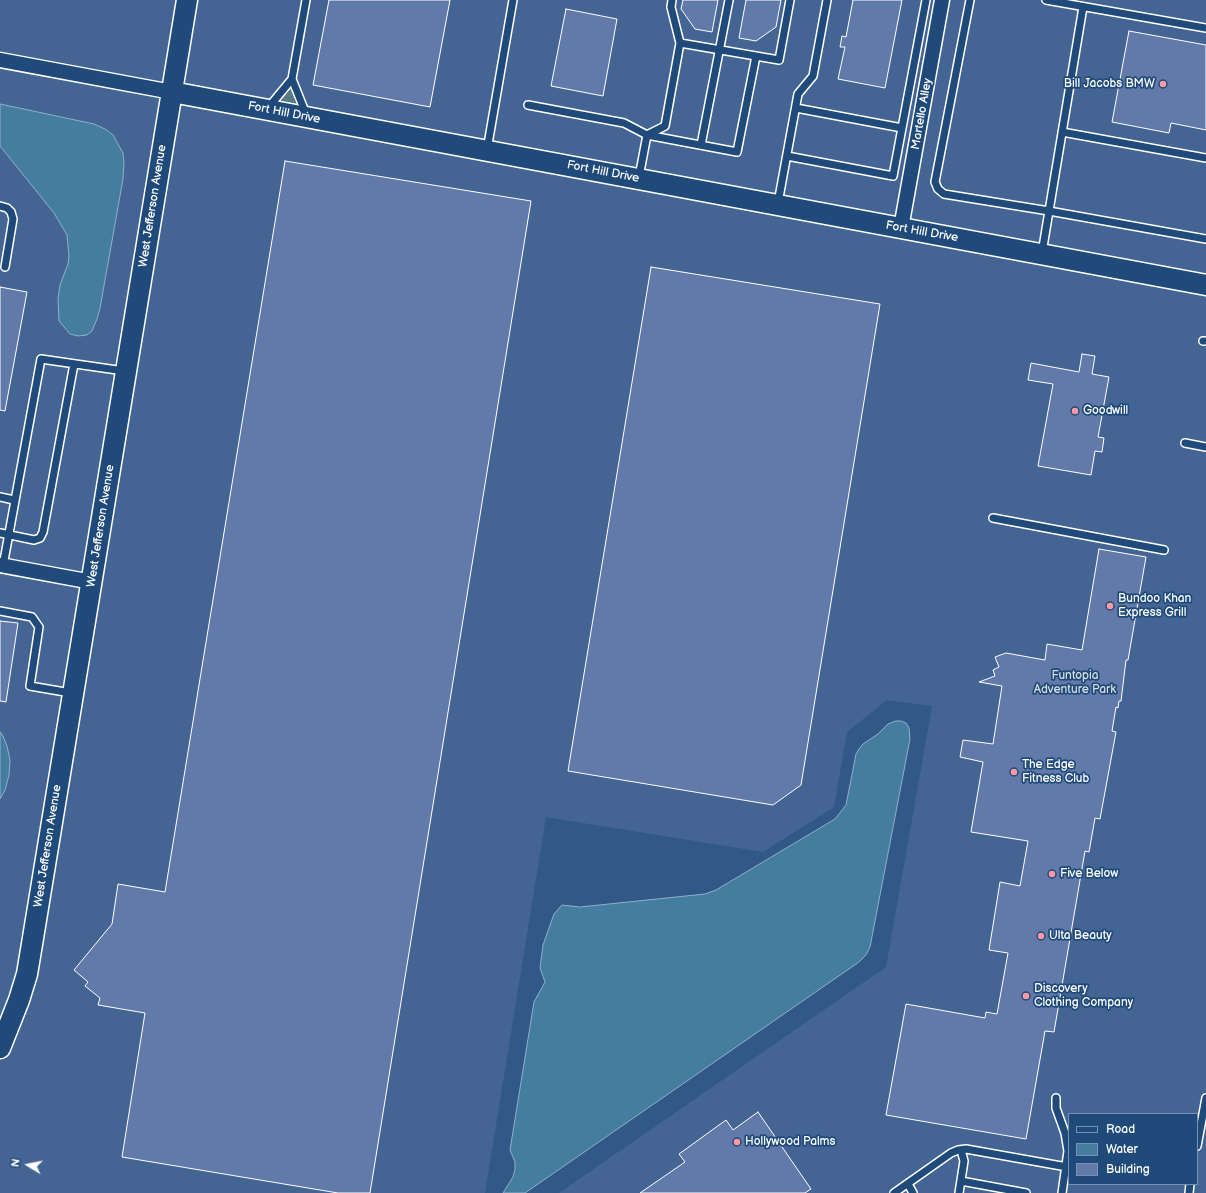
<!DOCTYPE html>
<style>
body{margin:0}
#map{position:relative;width:1206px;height:1193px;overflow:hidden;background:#325888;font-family:"Balsamiq Sans",sans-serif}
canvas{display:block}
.legend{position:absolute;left:1068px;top:1113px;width:130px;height:72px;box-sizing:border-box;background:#1f4a7a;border:1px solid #7992af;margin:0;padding:5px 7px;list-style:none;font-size:12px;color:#fff}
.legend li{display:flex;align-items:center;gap:8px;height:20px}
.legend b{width:20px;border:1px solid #7992af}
.north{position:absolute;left:8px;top:1145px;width:40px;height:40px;-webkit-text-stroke:3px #1f4a7a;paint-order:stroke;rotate:280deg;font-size:11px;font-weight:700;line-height:16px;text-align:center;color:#fff}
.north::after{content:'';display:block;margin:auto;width:14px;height:18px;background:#fff;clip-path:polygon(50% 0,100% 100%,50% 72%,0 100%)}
</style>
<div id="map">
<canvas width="1206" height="1193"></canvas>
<ul class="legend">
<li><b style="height:5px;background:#1f4a7a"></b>Road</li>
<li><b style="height:11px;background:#457da1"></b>Water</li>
<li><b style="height:11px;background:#627aaa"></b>Building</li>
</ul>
<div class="north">N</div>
</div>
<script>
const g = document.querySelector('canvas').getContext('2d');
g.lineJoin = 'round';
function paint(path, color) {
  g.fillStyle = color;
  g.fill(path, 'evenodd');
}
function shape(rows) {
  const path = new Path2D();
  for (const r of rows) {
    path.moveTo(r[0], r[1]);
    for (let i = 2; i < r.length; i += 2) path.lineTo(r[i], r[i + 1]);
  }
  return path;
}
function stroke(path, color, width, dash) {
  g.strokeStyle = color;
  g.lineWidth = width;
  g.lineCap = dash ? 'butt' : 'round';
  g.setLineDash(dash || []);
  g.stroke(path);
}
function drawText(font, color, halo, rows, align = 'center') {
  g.font = font + ' "Balsamiq Sans",sans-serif';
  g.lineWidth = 3.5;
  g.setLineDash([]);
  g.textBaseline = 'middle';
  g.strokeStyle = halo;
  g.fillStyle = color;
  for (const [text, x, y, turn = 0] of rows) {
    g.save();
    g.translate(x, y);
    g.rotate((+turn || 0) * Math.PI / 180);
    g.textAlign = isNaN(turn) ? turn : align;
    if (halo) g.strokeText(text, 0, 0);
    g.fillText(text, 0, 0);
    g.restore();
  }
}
paint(shape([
 [0,0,1206,0,1206,1193,559,1193,886,967,932,706,887,700,847,732,834,807,763,852,546,817,485,1193,0,1193],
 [1069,1114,1197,1114,1197,1184,1069,1184]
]), '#446594');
paint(shape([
 [291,89,296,103,281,100]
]), '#597a7f');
const water = shape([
 [0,104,94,124,105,129,113,135,123,153,124,162,123,179,100,308,97,319,92,331,87,335,78,336,70,334,59,321,58,299,60,285,68,264,69,256,67,235,54,213,0,146,0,104],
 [896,721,901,721,906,723,909,728,910,739,870,947,866,955,859,962,525,1193,503,1193,513,1177,515,1169,515,1162,510,1150,534,1002,545,982,540,968,543,945,554,914,562,905,580,907,705,894,716,890,835,819,846,805,856,754,859,749,863,744,878,734,888,724,896,721],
 [0,732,2,734,7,746,10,760,9,775,5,790,0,799,0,732]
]);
paint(water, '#457da1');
stroke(water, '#8fb1c7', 1);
const building = shape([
 [329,0,450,0,430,107,313,85,329,0],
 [683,0,718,0,712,32,695,29,681,9,683,0],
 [746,0,781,0,776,27,756,41,739,38,746,0],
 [853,0,902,0,885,88,838,79,845,47,840,47,842,36,846,37,853,0],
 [566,9,617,19,603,96,551,86,566,9],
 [1129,31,1206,45,1206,130,1171,123,1169,133,1112,122,1129,31],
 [285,161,531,201,370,1193,338,1193,122,1157,145,1013,98,1005,100,998,85,986,88,982,74,970,112,924,118,884,165,892,285,161],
 [651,267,880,304,801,785,773,805,568,771,651,267],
 [0,287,27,292,5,411,0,410,0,287],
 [1082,354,1095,356,1092,374,1109,377,1098,437,1104,438,1102,452,1095,451,1091,475,1038,466,1053,384,1028,380,1031,363,1079,372,1082,354],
 [1099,549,1146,557,1128,660,1126,660,1121,701,1119,701,1118,708,1116,707,1112,731,1116,732,1100,819,1095,818,1089,852,1085,851,1054,1032,1045,1031,1026,1139,886,1115,906,1004,985,1018,986,1012,997,1014,1008,953,989,950,1000,882,1020,886,1028,841,971,832,983,762,960,757,963,740,993,744,1002,686,979,682,995,676,993,670,999,667,995,657,1006,653,1045,660,1047,644,1082,650,1099,549],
 [0,621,18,623,6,702,0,701,0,621],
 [758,1112,811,1189,805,1193,640,1193,685,1162,679,1154,726,1120,733,1130,758,1112]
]);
paint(building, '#627aaa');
stroke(building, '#fff', 1);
const lane = shape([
 [970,0,935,182,938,189,944,194,1049,211,1206,239],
 [1046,0,1206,28],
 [680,43,779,60,790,0],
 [292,79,306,114],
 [528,105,624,123,647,135,737,152,756,56],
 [268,108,292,79,306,0],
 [796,108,902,128],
 [1062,132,1206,158],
 [701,145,729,0],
 [487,150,513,0],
 [787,156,893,176,926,0],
 [639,177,647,135,665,126,680,43,671,7,672,0],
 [778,203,798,94,813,76,827,0],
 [0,206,7,208,11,212,13,219,5,267],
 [1042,253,1083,7],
 [1203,341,1206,341],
 [1185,443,1206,447],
 [0,497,14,500],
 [993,518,1164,550],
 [0,533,34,540,40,538,43,532,74,364],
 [3,566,41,359,124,371],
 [0,611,32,617,39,627,30,686,71,693],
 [1056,1098,1056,1108,1065,1133,1068,1151,1062,1193],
 [1197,1146,1206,1098],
 [961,1181,1026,1193],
 [908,1184,913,1193],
 [894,1193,951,1153,958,1150,966,1149,1067,1167],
 [959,1193,964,1161,961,1150],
 [1189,1193,1190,1184]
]);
const street = shape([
 [0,60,172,92],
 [901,228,942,0],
 [0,565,92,582]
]);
const secondary = shape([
 [172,92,1206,285],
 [0,1048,19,1000,27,974,32,944,187,0]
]);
stroke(lane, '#fff', 10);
stroke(street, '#fff', 17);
stroke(secondary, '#fff', 23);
stroke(lane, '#1f4a7a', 7);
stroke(street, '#1f4a7a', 14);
stroke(secondary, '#1f4a7a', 20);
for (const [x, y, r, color] of [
 [1163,84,4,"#ff9aa2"],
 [1075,411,4,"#ff9aa2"],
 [1110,606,4,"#ff9aa2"],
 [1014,772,4,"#ff9aa2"],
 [1052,874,4,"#ff9aa2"],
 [1041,936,4,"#ff9aa2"],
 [1026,996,4,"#ff9aa2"],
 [737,1142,4,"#ff9aa2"]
]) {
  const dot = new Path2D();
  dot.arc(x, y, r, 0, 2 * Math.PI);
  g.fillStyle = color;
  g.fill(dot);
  stroke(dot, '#1f4a7a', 1.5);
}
drawText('12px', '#fff', '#1f4a7a', [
 ["Bill Jacobs BMW",1155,84,"right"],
 ["Goodwill",1083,411],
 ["Bundoo Khan",1118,599],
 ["Express Grill",1118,613],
 ["The Edge",1022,765],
 ["Fitness Club",1022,779],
 ["Five Below",1060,874],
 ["Ulta Beauty",1049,936],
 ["Discovery",1034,989],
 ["Clothing Company",1034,1003],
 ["Hollywood Palms",745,1142]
], 'left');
drawText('12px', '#fff', '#1f4a7a', [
 ["Fort Hill Drive",284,113,11],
 ["Martello Alley",922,114,-80],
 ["Fort Hill Drive",603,172,11],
 ["West Jefferson Avenue",153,206,-81],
 ["Fort Hill Drive",922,232,10],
 ["West Jefferson Avenue",101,526,-81],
 ["West Jefferson Avenue",48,846,-81]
]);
drawText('12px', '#d6dedf', '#1f4a7a', [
 ["Funtopia",1075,676],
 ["Adventure Park",1075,690]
]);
</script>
